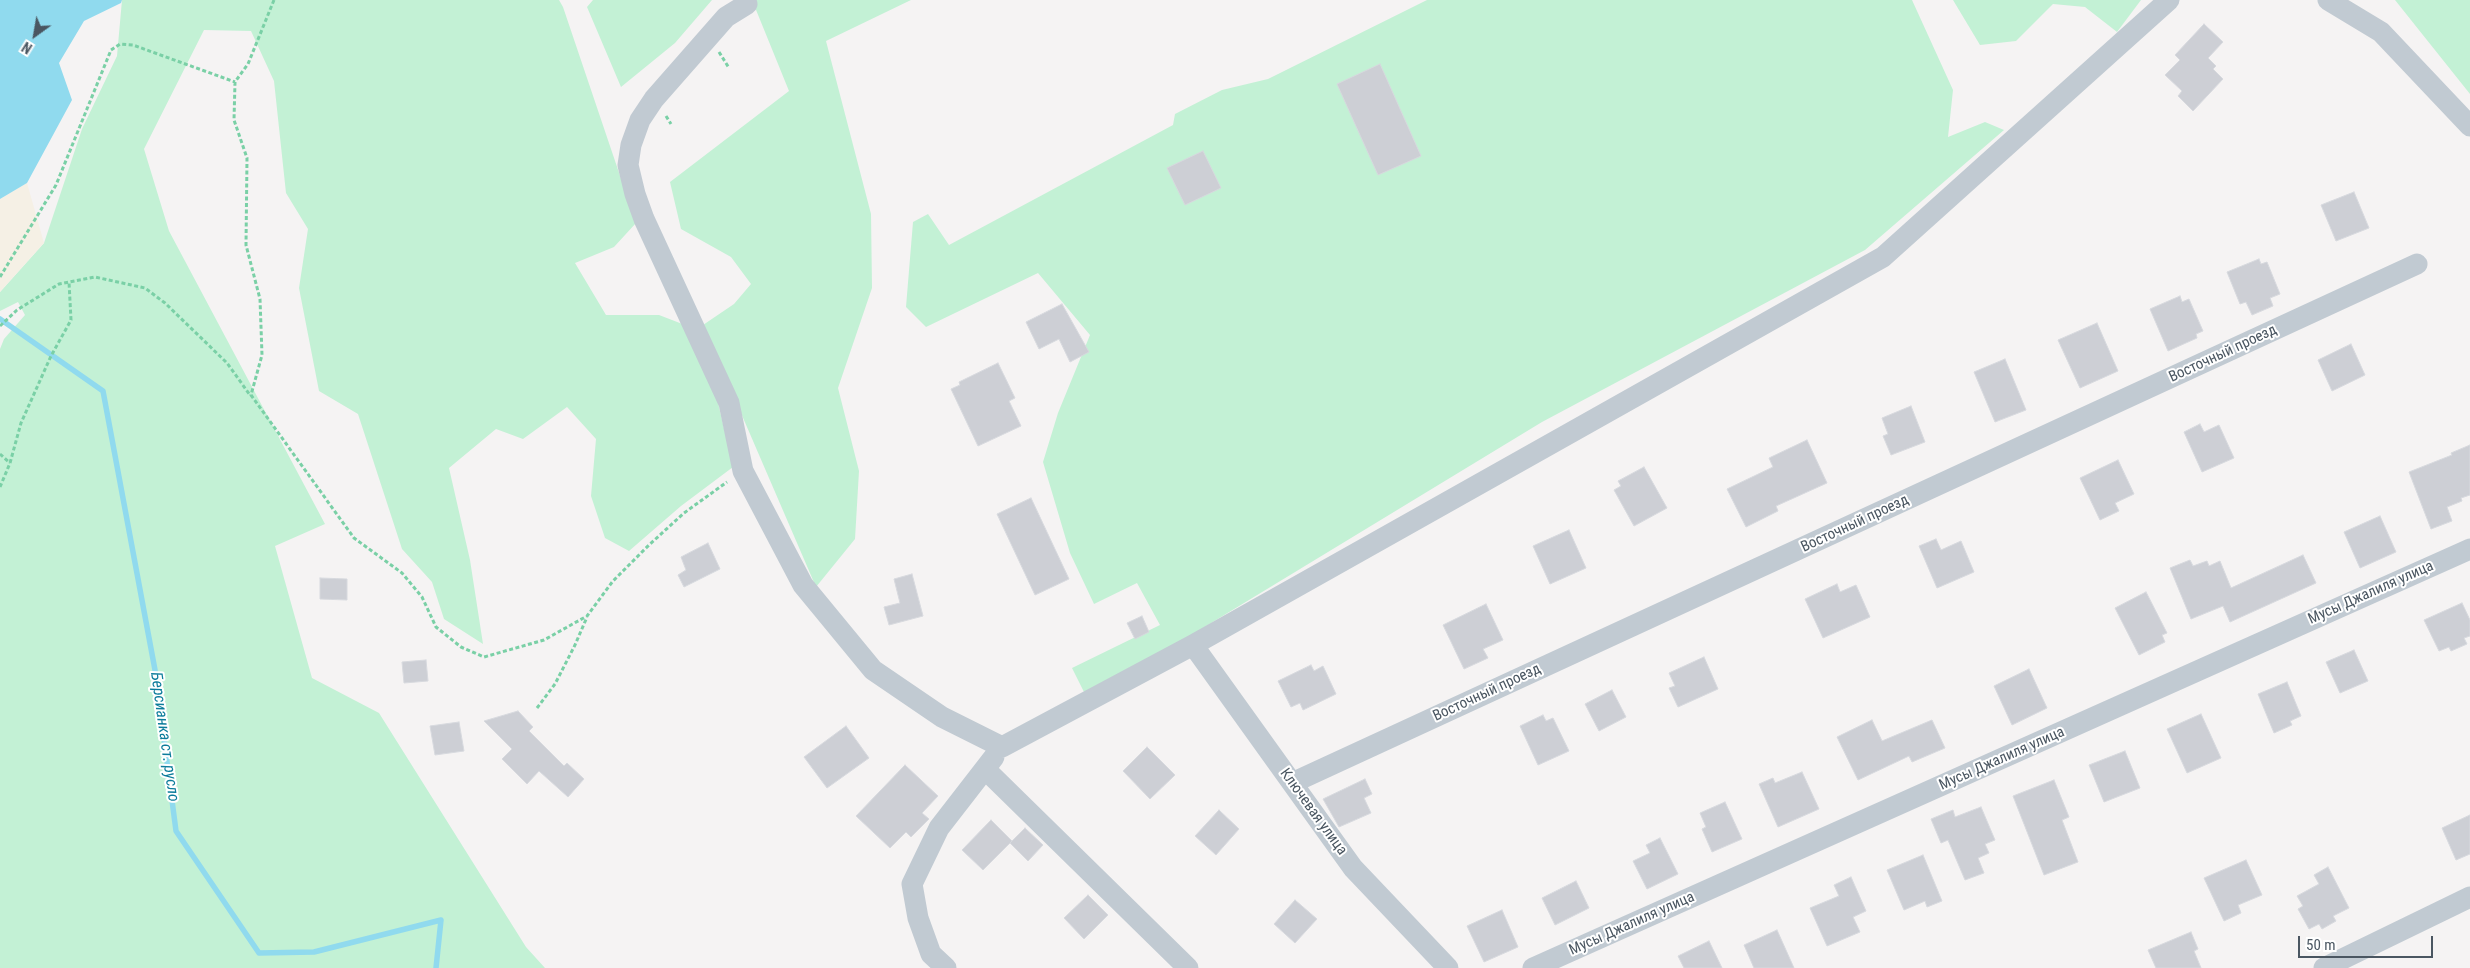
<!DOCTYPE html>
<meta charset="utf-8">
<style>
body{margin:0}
#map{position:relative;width:2470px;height:968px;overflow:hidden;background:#f5f3f3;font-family:"Roboto Condensed",sans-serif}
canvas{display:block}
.north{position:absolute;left:10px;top:10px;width:50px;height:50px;-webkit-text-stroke:4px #fff;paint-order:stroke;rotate:212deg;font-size:14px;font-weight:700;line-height:20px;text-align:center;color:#4a5661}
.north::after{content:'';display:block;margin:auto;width:18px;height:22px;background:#4a5661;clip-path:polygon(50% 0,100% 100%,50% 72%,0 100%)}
.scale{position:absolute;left:2298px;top:936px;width:135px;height:22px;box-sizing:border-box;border:2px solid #4a5661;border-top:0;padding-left:6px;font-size:15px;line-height:18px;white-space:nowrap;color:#4a5661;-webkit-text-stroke:4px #fff;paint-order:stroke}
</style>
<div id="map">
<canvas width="2470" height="968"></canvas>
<div class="north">N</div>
<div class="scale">50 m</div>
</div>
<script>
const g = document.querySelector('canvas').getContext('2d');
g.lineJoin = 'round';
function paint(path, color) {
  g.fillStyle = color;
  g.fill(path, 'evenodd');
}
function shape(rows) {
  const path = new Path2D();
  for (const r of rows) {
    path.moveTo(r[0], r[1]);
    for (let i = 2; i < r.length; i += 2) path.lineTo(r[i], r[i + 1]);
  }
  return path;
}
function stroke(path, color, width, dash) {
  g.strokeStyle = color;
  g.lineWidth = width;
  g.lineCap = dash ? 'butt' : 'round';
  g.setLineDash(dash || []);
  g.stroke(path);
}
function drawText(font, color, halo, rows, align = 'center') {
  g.font = font + ' "Roboto Condensed",sans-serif';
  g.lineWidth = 4;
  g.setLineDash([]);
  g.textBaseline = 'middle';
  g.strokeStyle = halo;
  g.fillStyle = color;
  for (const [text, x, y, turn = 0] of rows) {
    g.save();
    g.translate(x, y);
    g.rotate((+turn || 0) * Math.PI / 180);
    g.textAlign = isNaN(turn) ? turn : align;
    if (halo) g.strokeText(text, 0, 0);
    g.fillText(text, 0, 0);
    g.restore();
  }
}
paint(shape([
 [122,0,559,0,563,7,636,223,614,247,575,263,606,315,659,315,685,325,716,394,733,467,681,506,629,551,605,538,591,496,596,439,567,407,523,439,496,429,449,468,470,560,483,644,444,619,432,582,402,549,358,414,319,391,299,288,308,229,286,193,274,81,251,31,204,30,144,149,169,231,325,524,275,546,312,678,379,713,526,947,545,968,0,968,0,349,4,339,25,315,18,302,0,311,0,292,44,243,82,129,117,56],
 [593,0,712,0,675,43,621,87,587,7],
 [752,0,911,0,826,41,871,214,872,288,838,388,859,471,855,539,816,587,703,325,734,304,751,284,731,257,681,229,670,182,789,91],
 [1427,0,1912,0,1953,90,1948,137,1985,122,2004,130,1865,250,1542,422,1193,634,1084,692,1072,668,1160,625,1137,583,1094,604,1070,553,1043,462,1058,413,1090,335,1038,273,926,327,906,307,913,222,928,214,949,245,1173,125,1175,114,1222,90,1268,79],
 [1953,0,2141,0,2117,32,2085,7,2053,4,2016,41,1980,45],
 [2395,0,2470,0,2470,94]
]), '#c3f1d5');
paint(shape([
 [27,183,44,243,0,292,0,199]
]), '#f5f0e5');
paint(shape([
 [0,0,122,0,121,3,84,21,59,63,72,100,27,183,0,199]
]), '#90daee');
stroke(shape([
 [0,319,103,391,155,670,176,831,259,953,314,952,441,920,436,968]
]), '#90daee', 5.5);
const building = shape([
 [2204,24,2223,42,2208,58,2216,66,2213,69,2223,79,2193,111,2178,96,2182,91,2165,75,2180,60,2175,55,2204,24],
 [1380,64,1421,156,1378,175,1337,84,1380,64],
 [1203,151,1221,188,1185,205,1167,168,1203,151],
 [2354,192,2369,228,2336,241,2321,205,2354,192],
 [2259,259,2261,264,2267,262,2280,294,2270,298,2273,306,2252,315,2246,302,2240,304,2227,272,2259,259],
 [2180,296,2182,302,2189,299,2203,331,2196,334,2197,338,2168,351,2150,309,2180,296],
 [1062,304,1089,352,1070,362,1059,339,1039,349,1026,322,1062,304],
 [2097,323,2118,371,2080,388,2058,340,2097,323],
 [2351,344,2365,375,2332,391,2318,360,2351,344],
 [2005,359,2026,410,1995,422,1974,372,2005,359],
 [998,363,1015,398,1009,401,1021,426,978,446,951,389,960,385,959,382,998,363],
 [1911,406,1925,442,1891,455,1883,436,1888,434,1882,418,1911,406],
 [2200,424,2204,432,2219,425,2234,458,2202,472,2184,432,2200,424],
 [1807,440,1827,483,1776,506,1778,511,1746,527,1727,489,1773,467,1769,458,1807,440],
 [2470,445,2470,495,2461,498,2462,501,2447,507,2452,521,2431,529,2409,472,2452,455,2451,453,2470,445],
 [2118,460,2134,494,2115,503,2119,511,2100,520,2080,478,2118,460],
 [1644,467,1667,508,1634,526,1614,490,1621,486,1618,481,1644,467],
 [1031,498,1069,579,1035,595,997,514,1031,498],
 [2380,516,2396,552,2360,568,2344,532,2380,516],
 [1569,530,1586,568,1550,584,1533,546,1569,530],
 [1936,539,1941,550,1961,541,1974,572,1937,588,1919,546,1936,539],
 [708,543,720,569,684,587,678,575,686,570,681,557,708,543],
 [2303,555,2316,583,2230,622,2223,606,2191,619,2170,568,2190,560,2193,566,2207,561,2209,566,2220,561,2231,588,2303,555],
 [912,574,923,616,889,625,884,607,900,603,894,579,912,574],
 [320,578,347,579,347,600,320,599,320,578],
 [1837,584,1840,592,1856,585,1870,617,1823,638,1805,599,1837,584],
 [2146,592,2167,633,2162,635,2165,642,2139,655,2115,608,2146,592],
 [2462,603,2470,620,2470,636,2464,638,2467,644,2451,651,2449,647,2439,651,2424,620,2462,603],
 [1486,604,1503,640,1483,649,1488,658,1464,669,1443,625,1486,604],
 [1142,616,1149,632,1135,639,1127,623,1142,616],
 [2354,650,2368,681,2340,693,2326,662,2354,650],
 [1704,657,1718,689,1678,707,1669,688,1675,686,1669,673,1704,657],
 [426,660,428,681,404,683,402,662,426,660],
 [1311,665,1314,671,1323,666,1336,694,1303,710,1300,703,1291,707,1278,681,1311,665],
 [2029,669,2047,708,2012,725,1994,686,2029,669],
 [2287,682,2301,716,2290,721,2292,725,2274,733,2258,694,2287,682],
 [1612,690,1626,717,1599,731,1585,704,1612,690],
 [518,711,533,727,529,731,564,766,567,763,584,779,568,797,539,771,527,784,502,759,512,749,484,721,518,711],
 [2201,714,2221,758,2187,773,2167,729,2201,714],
 [1543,715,1546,721,1553,718,1569,751,1538,765,1520,726,1543,715],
 [1872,720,1882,741,1932,720,1945,748,1912,762,1909,756,1858,780,1837,737,1872,720],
 [459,722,464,751,435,755,430,726,459,722],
 [846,726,869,758,827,788,804,757,846,726],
 [1147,747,1175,775,1150,799,1123,771,1147,747],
 [2125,751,2140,788,2104,802,2089,765,2125,751],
 [905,765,938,796,922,813,929,819,911,837,906,832,890,848,856,816,905,765],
 [1802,772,1819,809,1778,827,1759,784,1773,778,1775,783,1802,772],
 [1365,779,1372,794,1364,798,1371,813,1339,827,1323,799,1365,779],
 [2054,780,2069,817,2062,820,2078,862,2044,875,2013,796,2054,780],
 [1725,802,1742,839,1712,852,1702,829,1706,827,1700,813,1725,802],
 [1981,807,1995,840,1985,844,1989,853,1978,858,1984,873,1965,880,1948,840,1941,843,1931,819,1953,810,1955,817,1981,807],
 [1219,810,1239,829,1216,855,1195,836,1219,810],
 [2470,815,2470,854,2456,860,2442,828,2470,815],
 [991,820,1012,841,983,870,962,850,991,820],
 [1025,828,1043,845,1028,861,1010,843,1025,828],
 [1660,838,1678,874,1647,889,1633,861,1650,853,1646,845,1660,838],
 [1923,855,1942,901,1927,907,1925,901,1904,910,1887,870,1923,855],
 [2246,860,2262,895,2238,905,2241,913,2224,921,2204,878,2246,860],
 [2328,867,2349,908,2333,916,2336,921,2322,929,2319,924,2309,929,2298,909,2303,906,2297,896,2319,884,2314,875,2328,867],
 [1851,877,1866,911,1853,917,1860,932,1827,946,1810,908,1839,896,1834,885,1851,877],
 [1576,881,1589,908,1555,925,1542,898,1576,881],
 [1088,895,1108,915,1084,939,1064,918,1088,895],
 [1295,900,1317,919,1295,943,1274,924,1295,900],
 [1502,910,1518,947,1484,962,1467,926,1502,910],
 [1777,930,1794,968,1754,968,1744,945,1777,930],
 [2191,932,2198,949,2194,951,2201,968,2156,968,2148,950,2191,932],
 [1709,941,1722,968,1684,968,1678,956,1709,941]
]);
paint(building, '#cdcfd5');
stroke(building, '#d7d9de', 1);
stroke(shape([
 [274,0,248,64,235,82,234,120,247,158,246,245,260,299,262,355,251,395,354,538,402,573,422,597,436,627,461,647,484,657,544,640,587,616,613,581,649,545,684,513,727,482],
 [719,52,729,68],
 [666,116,671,124],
 [0,277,56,185,111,50,120,44,133,45,235,82],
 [0,326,17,310,59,284,95,277,145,288,165,303,227,363,250,395],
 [0,454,10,463],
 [0,487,10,463,21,423,51,356,71,320,69,282],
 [537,708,555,684,575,645,587,617]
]), '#7ad0a6', 3, [4, 2.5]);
stroke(shape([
 [2328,0,2381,32,2470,126],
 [747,4,726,17,654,99,640,120,631,145,628,165,635,194,644,219,729,403,743,471,803,585,873,670,942,717,1002,747,1193,645,1883,257,2169,0],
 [1193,645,1353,868,1448,968],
 [985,769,1188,968],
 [1292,783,2417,264],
 [946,968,931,954,918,918,912,884,939,828,994,757],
 [1533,968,2470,549],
 [2324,968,2470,897]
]), '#c1cad2', 21);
drawText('15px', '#4a5661', '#fff', [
 ["Восточный проезд",2223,354,-25],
 ["Восточный проезд",1855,524,-25],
 ["Мусы Джалиля улица",2371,593,-24],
 ["Восточный проезд",1487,693,-25],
 ["Мусы Джалиля улица",2002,759,-24],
 ["Ключевая улица",1313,812,54],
 ["Мусы Джалиля улица",1632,924,-24]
]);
drawText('italic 16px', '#0c7c9b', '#fff', [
 ["Берсианка ст. русло",164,737,82]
]);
</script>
